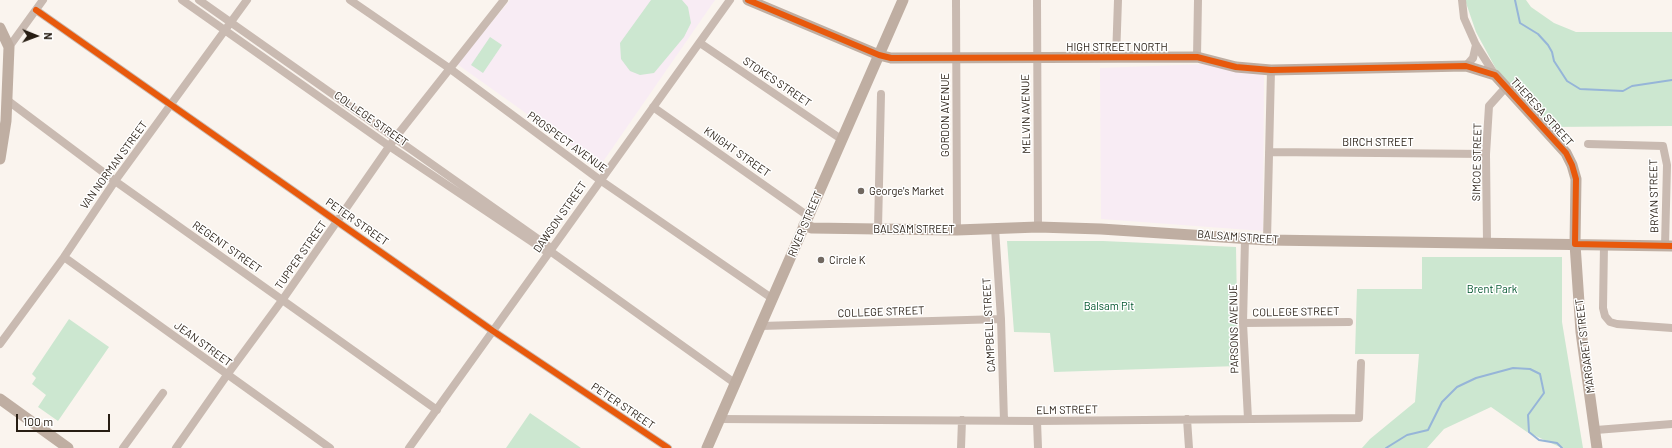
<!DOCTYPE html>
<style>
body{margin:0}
#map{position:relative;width:1672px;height:448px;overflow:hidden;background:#faf4ee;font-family:Barlow,sans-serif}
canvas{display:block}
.north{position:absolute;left:16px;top:16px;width:40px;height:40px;-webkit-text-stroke:3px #fff;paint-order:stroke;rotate:91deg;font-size:11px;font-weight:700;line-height:16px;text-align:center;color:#271d13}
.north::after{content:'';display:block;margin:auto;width:14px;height:18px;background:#271d13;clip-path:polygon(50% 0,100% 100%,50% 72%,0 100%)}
.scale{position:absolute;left:16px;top:414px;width:94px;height:18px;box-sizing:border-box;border:2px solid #271d13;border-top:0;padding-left:5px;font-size:12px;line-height:14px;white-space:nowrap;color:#271d13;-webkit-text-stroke:3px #fff;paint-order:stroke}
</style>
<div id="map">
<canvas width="1672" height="448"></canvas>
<div class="north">N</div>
<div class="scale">100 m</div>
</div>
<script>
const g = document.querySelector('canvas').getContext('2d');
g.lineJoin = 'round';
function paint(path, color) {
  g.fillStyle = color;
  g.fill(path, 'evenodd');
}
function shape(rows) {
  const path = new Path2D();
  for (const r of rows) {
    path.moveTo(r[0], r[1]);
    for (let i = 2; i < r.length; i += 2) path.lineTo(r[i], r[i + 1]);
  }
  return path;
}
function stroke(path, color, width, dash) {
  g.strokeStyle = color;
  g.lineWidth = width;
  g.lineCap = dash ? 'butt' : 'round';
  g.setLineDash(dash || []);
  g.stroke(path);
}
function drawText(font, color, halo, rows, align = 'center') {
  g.font = font + ' Barlow,sans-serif';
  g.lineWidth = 3;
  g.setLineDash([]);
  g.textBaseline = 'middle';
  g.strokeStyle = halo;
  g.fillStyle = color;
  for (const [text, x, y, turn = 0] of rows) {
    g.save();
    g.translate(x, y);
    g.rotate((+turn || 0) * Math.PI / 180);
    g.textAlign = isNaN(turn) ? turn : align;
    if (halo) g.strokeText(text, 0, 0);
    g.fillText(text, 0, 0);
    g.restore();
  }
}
paint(shape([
 [510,0,715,0,600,166,457,64],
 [1206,64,1264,75,1263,231,1101,219,1100,68]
]), '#f8ecf4');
paint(shape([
 [651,0,682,0,688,7,691,23,684,37,654,73,640,75,630,71,621,59,620,43],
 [1465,0,1526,0,1531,7,1554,23,1576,32,1672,32,1672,126,1551,127,1496,69,1476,32],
 [490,37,502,45,483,73,471,65],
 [1007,241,1103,241,1236,247,1238,366,1054,372,1050,333,1014,332],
 [1422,257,1562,257,1562,322,1583,448,1562,448,1527,432,1491,407,1444,429,1427,448,1362,448,1370,439,1415,402,1419,354,1355,354,1357,289,1422,289],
 [69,319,109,347,58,421,38,407,46,395,32,384,36,378,32,374],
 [530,413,581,448,506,448]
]), '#cce7d0');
stroke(shape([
 [1515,0,1520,23,1538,34,1548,45,1552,52,1554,61,1567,81,1580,89,1623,91,1632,86,1672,80],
 [1386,448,1407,435,1428,430,1442,402,1457,387,1476,378,1513,368,1530,369,1540,374,1544,393,1528,415,1529,432,1539,440,1557,443,1562,448]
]), '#96b5d8', 2);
stroke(shape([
 [182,0,389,146,544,250,550,251,736,384],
 [199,0,548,246,550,251],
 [350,0,449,68,600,180,773,299],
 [956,0,957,230],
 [1037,0,1038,227],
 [1462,0,1464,18,1476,45,1495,75],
 [36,10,493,331,668,448],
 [700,43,841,139],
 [9,47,43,0],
 [1197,57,1198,0],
 [1116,58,1118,0],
 [1466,66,1473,58,1476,45],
 [7,100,115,181,437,410],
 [653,107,808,216],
 [1588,144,1663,146,1667,165,1665,246],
 [1269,152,1486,154],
 [995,228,1001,319,1004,421],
 [878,229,881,94],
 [1245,239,1243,323,1248,419],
 [1267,240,1271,70],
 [1487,243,1486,154,1489,106,1506,87],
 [1604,245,1603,308,1605,316,1610,322,1617,324,1672,328],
 [64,257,330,448],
 [1243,323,1349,322],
 [761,326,1001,319],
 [0,344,64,257,115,181,247,0],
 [720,419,1037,421,1359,418,1361,363],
 [1187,419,1189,448],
 [1037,421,1038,448],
 [1596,430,1672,424],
 [123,448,163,393],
 [176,448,227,375,283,299,395,138,504,0],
 [409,448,730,0],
 [961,448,962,420]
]), '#c9bab1', 8);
stroke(shape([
 [748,0,879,55,891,58,1197,57,1236,67,1271,70,1466,66,1495,75,1566,153,1572,165,1576,179,1575,244,1581,332,1597,448],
 [0,28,9,47,6,121,0,159],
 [804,225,812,228,878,229,957,230,1038,227,1101,229,1267,240,1672,246],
 [0,399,68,448],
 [707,448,903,0]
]), '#bfaea2', 11);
stroke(shape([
 [748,0,879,55,891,58,1197,57,1236,67,1271,70,1466,66,1495,75,1566,153,1572,165,1576,179,1575,244,1672,246],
 [36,10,493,331,668,448]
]), '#e8590c', 6);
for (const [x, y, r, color] of [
 [861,191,4,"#716860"],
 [821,260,4,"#716860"]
]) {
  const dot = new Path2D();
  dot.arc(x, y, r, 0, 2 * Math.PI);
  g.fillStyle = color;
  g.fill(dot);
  stroke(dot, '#fff', 1.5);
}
drawText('11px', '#271d13', '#fff', [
 ["HIGH STREET NORTH",1117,47],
 ["STOKES STREET",777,82,34],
 ["THERESA STREET",1542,112,48],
 ["MELVIN AVENUE",1026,114,-91],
 ["GORDON AVENUE",945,115,-90],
 ["COLLEGE STREET",371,119,35],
 ["PROSPECT AVENUE",567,142,36],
 ["BIRCH STREET",1378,142],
 ["KNIGHT STREET",737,152,35],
 ["SIMCOE STREET",1477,162,-89],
 ["VAN NORMAN STREET",114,165,-54],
 ["BRYAN STREET",1654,196,-91],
 ["DAWSON STREET",560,217,-55],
 ["PETER STREET",357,222,35],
 ["RIVER STREET",805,224,-67],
 ["BALSAM STREET",914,229],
 ["BALSAM STREET",1238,237,4],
 ["REGENT STREET",227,247,35],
 ["TUPPER STREET",301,255,-55],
 ["COLLEGE STREET",881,312,-2],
 ["COLLEGE STREET",1296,312,-1],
 ["CAMPBELL STREET",989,325,-93],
 ["PARSONS AVENUE",1234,329,-91],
 ["JEAN STREET",203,344,36],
 ["MARGARET STREET",1585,346,-97],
 ["PETER STREET",623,406,34],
 ["ELM STREET",1067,410,-1]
]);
drawText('11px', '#271d13', '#fff', [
 ["George's Market",869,191],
 ["Circle K",829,260]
], 'left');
drawText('11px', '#00552d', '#fff', [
 ["Brent Park",1492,289],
 ["Balsam Pit",1109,306]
]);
</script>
